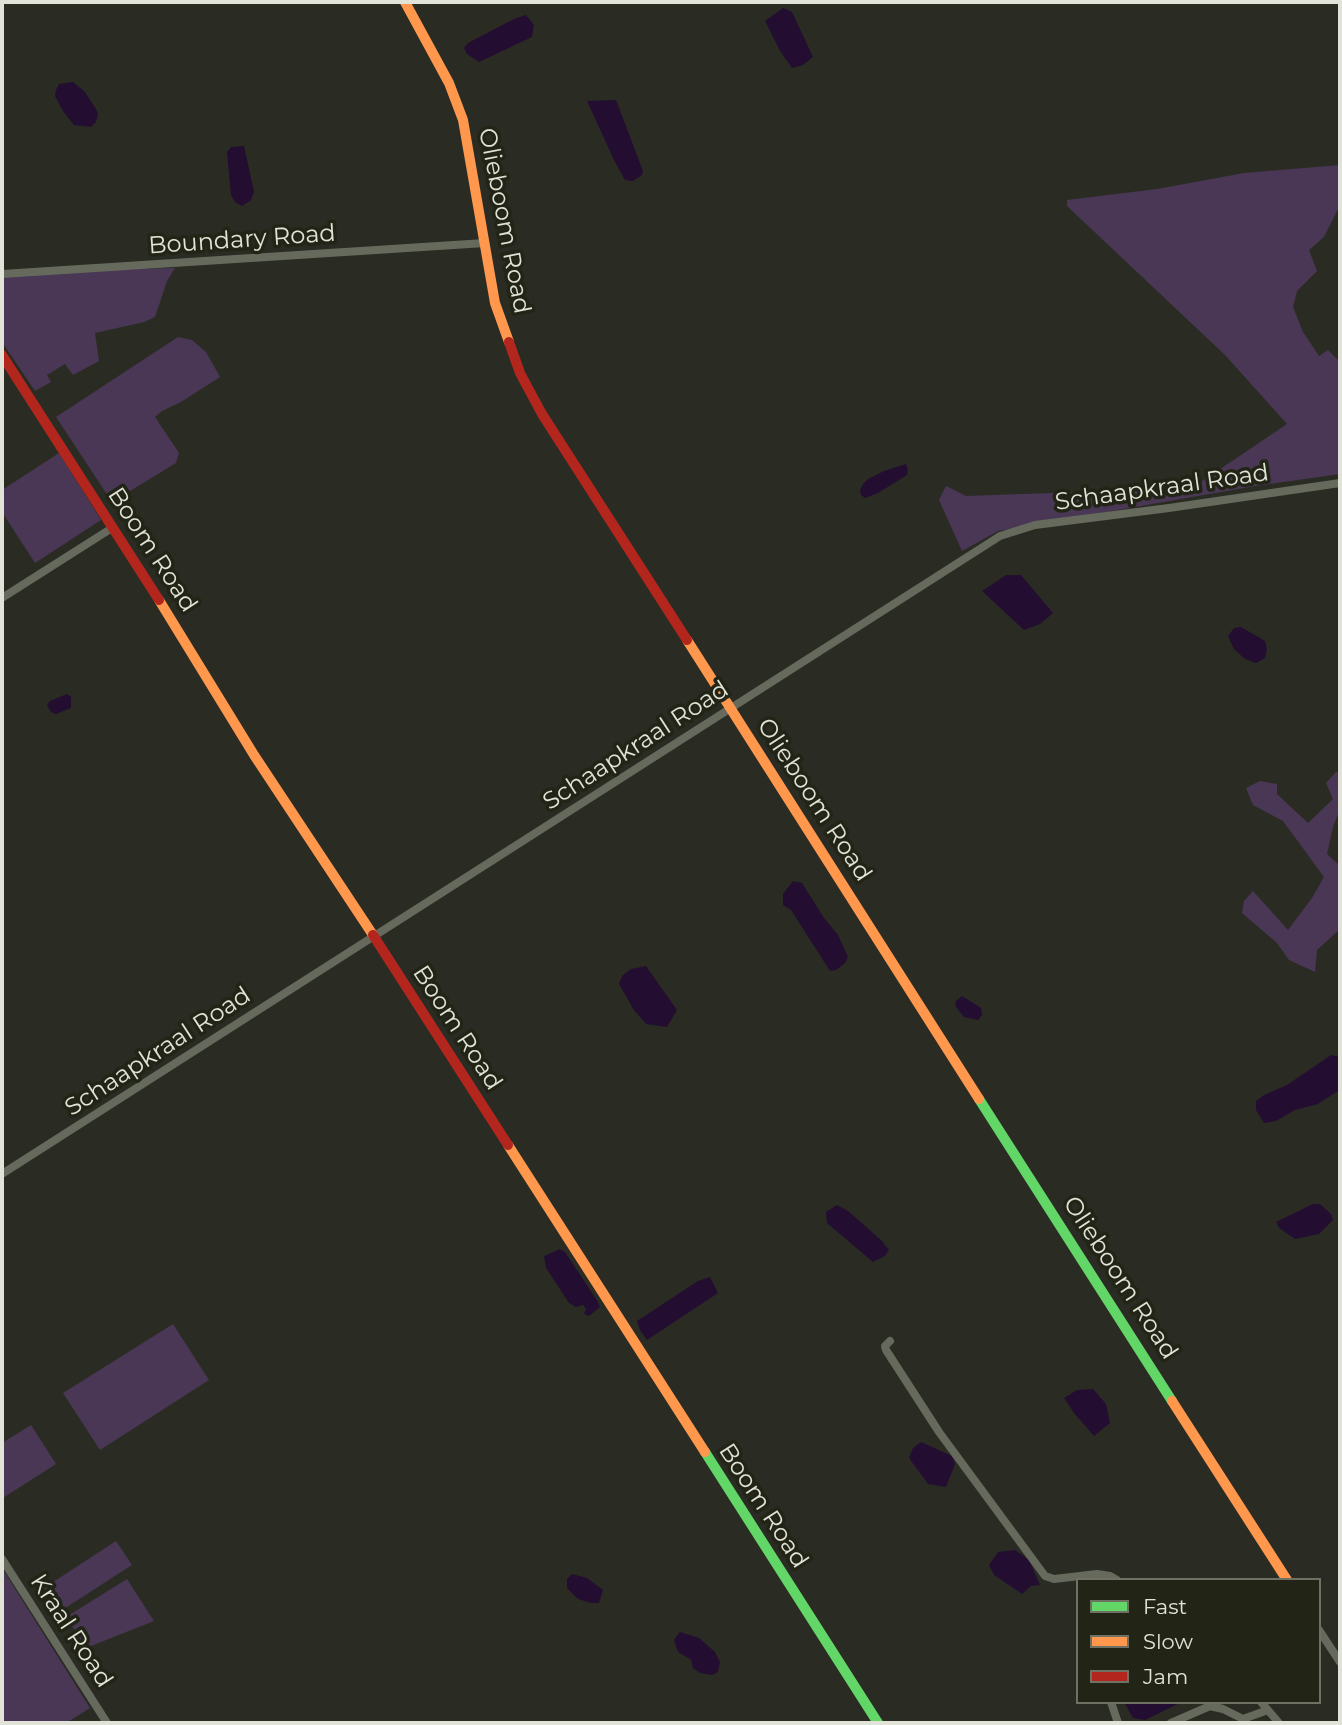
<!DOCTYPE html>
<style>
body{margin:0}
#map{position:relative;width:1342px;height:1725px;overflow:hidden;background:#2a2c24;font-family:Montserrat,sans-serif}
canvas{display:block}
.frame{position:absolute;inset:0;border:4px solid #e1e3d9;pointer-events:none}
.legend{position:absolute;left:1076px;top:1578px;width:245px;height:126px;box-sizing:border-box;background:#222516;border:2px solid #6e7164;margin:0;padding:9px 12px;list-style:none;font-size:21px;color:#e1e3d9}
.legend li{display:flex;align-items:center;gap:14px;height:35px}
.legend b{width:35px;border:2px solid #6e7164}
</style>
<div id="map">
<canvas width="1342" height="1725"></canvas>
<div class="frame"></div>
<ul class="legend">
<li><b style="height:9px;background:#63d668"></b>Fast</li>
<li><b style="height:9px;background:#ff974d"></b>Slow</li>
<li><b style="height:9px;background:#b3261e"></b>Jam</li>
</ul>
</div>
<script>
const g = document.querySelector('canvas').getContext('2d');
g.lineJoin = 'round';
function paint(path, color) {
  g.fillStyle = color;
  g.fill(path, 'evenodd');
}
function shape(rows) {
  const path = new Path2D();
  for (const r of rows) {
    path.moveTo(r[0], r[1]);
    for (let i = 2; i < r.length; i += 2) path.lineTo(r[i], r[i + 1]);
  }
  return path;
}
function stroke(path, color, width, dash) {
  g.strokeStyle = color;
  g.lineWidth = width;
  g.lineCap = dash ? 'butt' : 'round';
  g.setLineDash(dash || []);
  g.stroke(path);
}
function drawText(font, color, halo, rows, align = 'center') {
  g.font = font + ' Montserrat,sans-serif';
  g.lineWidth = 7;
  g.setLineDash([]);
  g.textBaseline = 'middle';
  g.strokeStyle = halo;
  g.fillStyle = color;
  for (const [text, x, y, turn = 0] of rows) {
    g.save();
    g.translate(x, y);
    g.rotate((+turn || 0) * Math.PI / 180);
    g.textAlign = isNaN(turn) ? turn : align;
    if (halo) g.strokeText(text, 0, 0);
    g.fillText(text, 0, 0);
    g.restore();
  }
}
paint(shape([
 [1340,165,1340,205,1324,237,1309,250,1317,271,1297,291,1293,307,1303,332,1319,356,1328,350,1340,362,1340,474,1255,486,998,531,962,551,939,500,946,486,966,496,1192,488,1287,424,1225,355,1067,206,1067,200,1157,189,1244,173],
 [175,268,167,281,155,317,144,322,95,333,99,361,73,375,65,364,47,375,51,382,35,391,2,342,2,277,97,270],
 [178,337,192,340,206,352,220,377,181,402,162,411,155,417,179,453,176,463,112,502,56,417],
 [59,453,101,520,35,563,2,512,2,490],
 [1336,772,1340,773,1340,809,1333,827,1327,854,1340,866,1340,929,1317,950,1315,972,1289,960,1277,943,1242,913,1244,901,1253,891,1288,930,1312,898,1324,877,1283,821,1253,805,1246,788,1260,781,1277,784,1277,794,1308,823,1333,799,1326,783],
 [173,1324,209,1380,100,1450,63,1393],
 [31,1425,56,1464,3,1498,2,1443],
 [116,1541,132,1565,59,1612,44,1588],
 [2,1568,90,1708,66,1723,2,1723],
 [127,1579,154,1621,86,1648,66,1617]
]), '#493755');
paint(shape([
 [783,8,792,12,813,57,803,65,792,68,780,51,765,21],
 [526,15,534,25,532,37,479,62,467,54,464,48,468,43,514,19],
 [73,82,85,92,96,109,98,114,96,122,91,127,74,125,63,111,55,96,56,90,59,84],
 [616,100,643,171,642,175,633,181,625,180,614,160,587,101],
 [244,146,254,192,251,200,242,206,235,202,231,195,227,152,231,147],
 [906,464,908,470,907,475,878,493,865,498,861,495,860,490,863,484,868,479,884,471],
 [1006,575,1021,575,1053,613,1040,624,1024,630,982,591],
 [1241,627,1265,641,1267,649,1265,658,1256,663,1245,659,1234,649,1228,636,1234,628],
 [67,694,71,697,71,708,56,714,51,712,47,705,50,701],
 [793,881,802,883,824,918,838,935,848,957,845,963,836,970,830,971,791,910,783,905,783,894],
 [646,966,677,1010,667,1027,646,1024,634,1010,619,984,622,976,631,969],
 [962,996,981,1008,982,1015,978,1020,964,1017,956,1007,955,1002],
 [1331,1055,1340,1057,1340,1086,1338,1091,1318,1104,1295,1110,1276,1121,1264,1123,1256,1110,1256,1101,1264,1095,1287,1085],
 [1313,1204,1320,1204,1331,1214,1333,1220,1319,1234,1295,1239,1279,1228,1276,1222],
 [837,1205,848,1211,881,1240,889,1250,885,1256,873,1262,827,1223,826,1212],
 [560,1249,565,1252,598,1302,600,1307,589,1316,584,1314,586,1309,583,1305,576,1307,569,1303,546,1268,544,1256],
 [710,1277,718,1293,647,1340,640,1330,637,1321,698,1281],
 [1093,1389,1106,1404,1110,1423,1094,1436,1074,1413,1064,1398,1077,1390],
 [921,1442,952,1456,955,1464,946,1487,928,1484,909,1458,913,1448],
 [1015,1550,1029,1560,1040,1585,1031,1586,1022,1594,994,1575,989,1565,998,1552],
 [572,1574,587,1578,603,1590,599,1603,591,1603,578,1599,567,1588,567,1579],
 [680,1632,699,1638,715,1652,720,1662,718,1672,712,1675,700,1673,693,1668,691,1660,678,1652,674,1640],
 [1124,1702,1182,1702,1145,1720,1133,1718]
]), '#230d30');
stroke(shape([
 [2,274,485,243],
 [2,598,112,528],
 [2,1174,1000,536,1035,525,1169,508,1340,483],
 [890,1341,885,1346,886,1350,939,1432,1045,1576,1054,1579,1097,1574,1110,1576,1117,1580],
 [2,1559,107,1723],
 [1319,1630,1340,1662],
 [1111,1702,1118,1723],
 [1261,1702,1279,1723],
 [1171,1723,1210,1706,1223,1709,1243,1719,1268,1710]
]), '#666a5c', 8);
stroke(shape([
 [979,1099,1172,1401],
 [705,1452,878,1723]
]), '#63d668', 10);
stroke(shape([
 [405,2,449,83,463,120,495,303,509,342],
 [159,600,254,755,373,935],
 [687,640,979,1099],
 [508,1145,705,1452],
 [1172,1401,1287,1580]
]), '#ff974d', 10);
stroke(shape([
 [509,342,520,373,542,414,687,640],
 [2,355,159,600],
 [373,935,508,1145]
]), '#b3261e', 10);
drawText('24px', '#e1e3d9', '#222516', [
 ["Olieboom Road",504,221,79],
 ["Boundary Road",242,240,-4],
 ["Schaapkraal Road",1162,488,-8],
 ["Boom Road",152,550,57],
 ["Schaapkraal Road",636,746,-33],
 ["Olieboom Road",814,800,57],
 ["Boom Road",457,1028,57],
 ["Schaapkraal Road",158,1052,-33],
 ["Olieboom Road",1120,1278,57],
 ["Boom Road",763,1506,57],
 ["Kraal Road",71,1631,57]
]);
</script>
